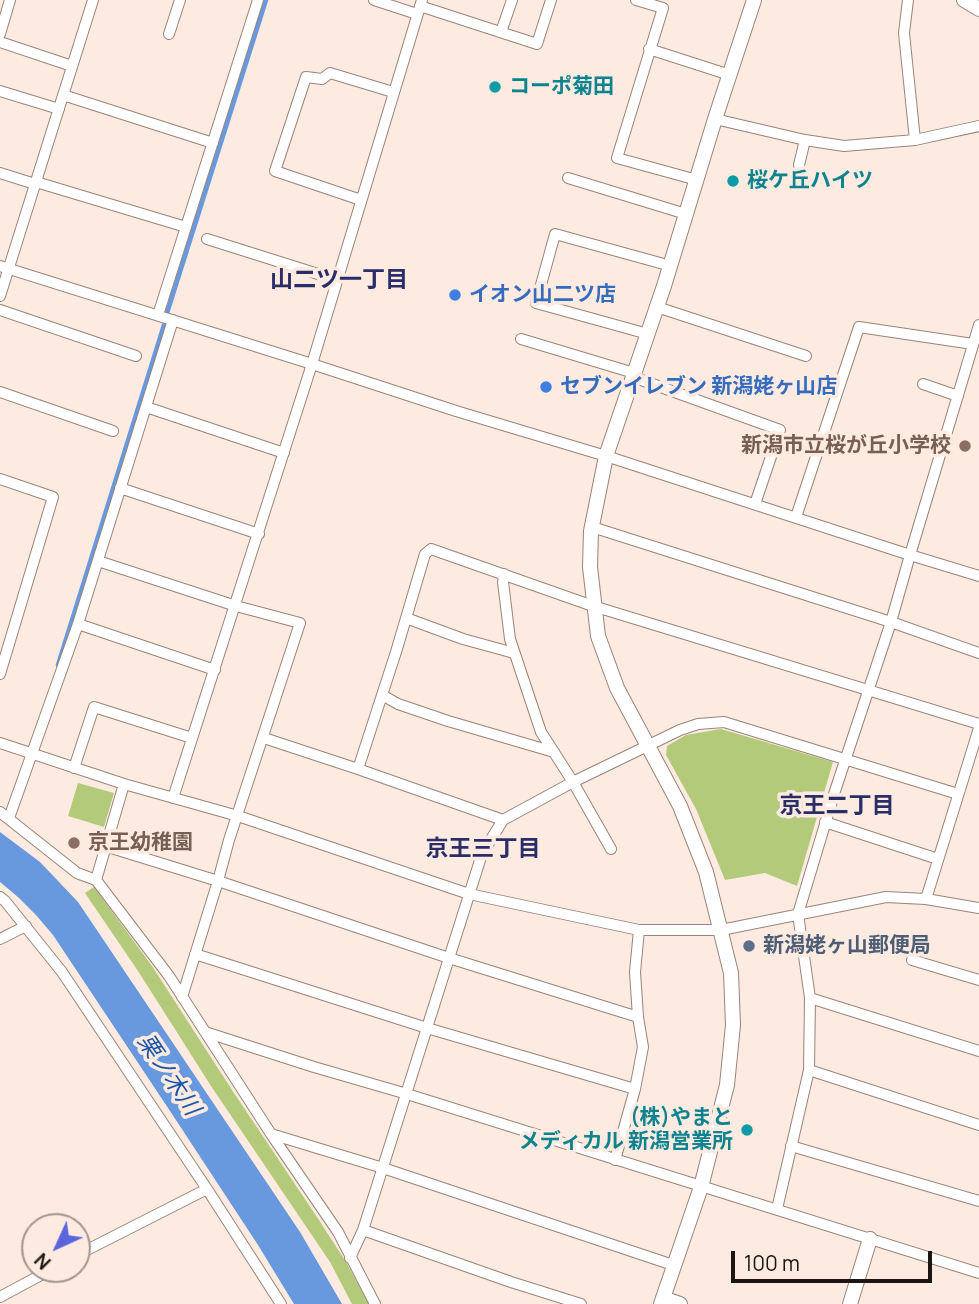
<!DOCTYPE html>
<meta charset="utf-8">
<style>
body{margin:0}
#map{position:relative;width:979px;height:1304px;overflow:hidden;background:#fdebe1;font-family:Manrope,sans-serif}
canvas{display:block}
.north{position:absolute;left:21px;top:1213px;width:70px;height:70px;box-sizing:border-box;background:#fdebe1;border:2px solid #a3958e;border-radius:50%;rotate:225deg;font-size:19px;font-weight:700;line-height:28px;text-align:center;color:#1d1511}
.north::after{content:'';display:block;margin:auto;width:24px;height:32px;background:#5d65dd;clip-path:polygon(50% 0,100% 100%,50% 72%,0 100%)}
.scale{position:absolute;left:731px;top:1251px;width:201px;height:32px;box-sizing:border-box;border:4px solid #1d1511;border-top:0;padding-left:9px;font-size:21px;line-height:24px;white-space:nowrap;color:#1d1511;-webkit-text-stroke:5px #fdebe1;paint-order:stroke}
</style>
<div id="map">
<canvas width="979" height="1304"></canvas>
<div class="north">N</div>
<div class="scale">100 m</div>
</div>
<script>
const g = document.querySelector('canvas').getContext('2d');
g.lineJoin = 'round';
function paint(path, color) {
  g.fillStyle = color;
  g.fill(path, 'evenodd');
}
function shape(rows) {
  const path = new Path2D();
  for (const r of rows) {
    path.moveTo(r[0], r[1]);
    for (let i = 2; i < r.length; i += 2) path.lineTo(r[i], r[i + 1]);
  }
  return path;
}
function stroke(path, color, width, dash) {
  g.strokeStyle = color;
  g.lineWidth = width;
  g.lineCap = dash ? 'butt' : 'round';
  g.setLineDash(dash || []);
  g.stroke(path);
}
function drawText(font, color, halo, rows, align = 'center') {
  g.font = font + ' Manrope,"Noto Sans JP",sans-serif';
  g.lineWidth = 7;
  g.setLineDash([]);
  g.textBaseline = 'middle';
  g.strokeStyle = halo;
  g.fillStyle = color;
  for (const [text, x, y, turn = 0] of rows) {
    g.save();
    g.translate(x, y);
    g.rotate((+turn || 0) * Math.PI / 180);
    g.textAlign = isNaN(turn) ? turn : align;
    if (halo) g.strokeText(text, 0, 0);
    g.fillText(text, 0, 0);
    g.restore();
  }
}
paint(shape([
 [721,729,833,762,797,886,765,873,725,880,696,809,666,755,667,746,686,735],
 [78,783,114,793,104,827,68,816],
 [94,887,152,966,234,1093,317,1217,346,1262,369,1304,352,1304,330,1262,211,1086,138,971,85,893]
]), '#b3ca7a');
paint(shape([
 [0,832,40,862,78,902,300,1232,342,1304,294,1304,258,1245,172,1114,53,935,36,915,18,897,0,882]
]), '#6898dd');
stroke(shape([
 [167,313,266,0],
 [58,665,164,325]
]), '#6898dd', 4.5);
const minor = shape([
 [374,0,417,14],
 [636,0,663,8,617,158,697,180],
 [908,0,904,33,915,140],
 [420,6,537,44,551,0],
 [501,32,512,0],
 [0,34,10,0],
 [169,34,180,0],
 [0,42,72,66],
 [649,49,730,75],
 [0,91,59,109],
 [63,95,213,143],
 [715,119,805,140,844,146,915,140,979,126],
 [799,165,805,140],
 [0,173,35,184],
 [568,178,686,214],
 [36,182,186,227],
 [361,200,275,171,306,77,322,79,330,73,393,92],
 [207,239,337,280],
 [0,266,312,364,456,411,606,456,910,555,979,576],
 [0,296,93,0],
 [657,307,806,356],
 [0,310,136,356],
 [158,315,258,0],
 [648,334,536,303,555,234,671,266],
 [521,339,634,373],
 [633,377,780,430,755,504],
 [923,384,958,396],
 [0,392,113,431],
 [146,407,284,453],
 [0,479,53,497,0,674],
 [120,488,259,534],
 [796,517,859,327,973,344],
 [592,527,891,622,979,653],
 [98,561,236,606,300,623,229,840,218,881,182,997],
 [504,574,503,582,510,639,541,732,573,782,611,849],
 [406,618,463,639,514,653],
 [78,624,215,670],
 [382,695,398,704,448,721,554,752],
 [264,738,358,769,503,820],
 [0,743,124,784,238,816,469,894,639,930,721,930,886,897,926,899,979,908],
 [74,768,94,707,192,738],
 [358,769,396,652,425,554,431,549,593,606,979,724],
 [124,784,96,880,169,976,271,1134,338,1232,375,1304],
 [173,798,312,364,422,0],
 [0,812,77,873,96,880],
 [9,818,78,624,173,320],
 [825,822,938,859],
 [105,846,218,881,449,958,638,1017],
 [0,897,5,901,62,972,207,1189,77,1255],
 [926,899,979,728],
 [0,939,26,926],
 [195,954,427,1028,635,1089],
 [912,960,979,980],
 [810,998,979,1051],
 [205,1032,314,1067,407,1094,979,1273],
 [809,1070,979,1125],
 [271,1134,383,1168,673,1265],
 [791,1146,979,1201],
 [615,1160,635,1089,643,1047,638,1017,635,972,639,930],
 [207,1189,281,1304],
 [777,1209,809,1070,810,998,798,914,835,791,891,622,910,555,979,325],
 [363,1230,511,1282,581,1304],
 [350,1258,363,1230,482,854,503,820,573,782,680,730,698,724,724,722,958,794],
 [0,1297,52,1269]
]);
const tertiary = shape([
 [964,0,979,9],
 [663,1298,680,1304],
 [661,1304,701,1187,727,1085,733,1025,731,973,706,872,680,806,617,688,598,636,590,567,591,531,606,456,664,286,715,119,754,0],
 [850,1304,870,1239]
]);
stroke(minor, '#998479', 12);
stroke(tertiary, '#998479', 16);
stroke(minor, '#fff', 10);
stroke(tertiary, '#fff', 14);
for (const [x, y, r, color] of [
 [495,87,7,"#0f9aa8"],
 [733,181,7,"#0f9aa8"],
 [455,295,7,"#3f7fe0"],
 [546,387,7,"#3f7fe0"],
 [965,446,7,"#8d6e63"],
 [74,843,7,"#8d6e63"],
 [749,946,7,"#5c6f8a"],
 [747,1130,7,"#0f9aa8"]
]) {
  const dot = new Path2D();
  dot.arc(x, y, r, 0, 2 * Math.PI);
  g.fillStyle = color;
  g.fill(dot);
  stroke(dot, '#fdebe1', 2.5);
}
drawText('bold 21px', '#0d838f', '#fdebe1', [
 ["コーポ菊田",509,87],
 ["桜ケ丘ハイツ",747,181],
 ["(株)やまと",733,1118,"right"],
 ["メディカル 新潟営業所",733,1142,"right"]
], 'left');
drawText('bold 21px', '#366cbe', '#fdebe1', [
 ["イオン山二ツ店",469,295],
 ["セブンイレブン 新潟姥ヶ山店",560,387]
], 'left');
drawText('bold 21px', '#785e54', '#fdebe1', [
 ["新潟市立桜が丘小学校",951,446],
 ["京王幼稚園",88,843,"left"]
], 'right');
drawText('bold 21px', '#4e5e75', '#fdebe1', [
 ["新潟姥ヶ山郵便局",763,946]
], 'left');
drawText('bold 23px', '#2a2e68', '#fdebe1', [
 ["山二ツ一丁目",339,281],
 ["京王二丁目",837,807],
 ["京王三丁目",483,850]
]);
drawText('italic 23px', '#1755a6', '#fdebe1', [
 ["栗ノ木川",168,1075,56]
]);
</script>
